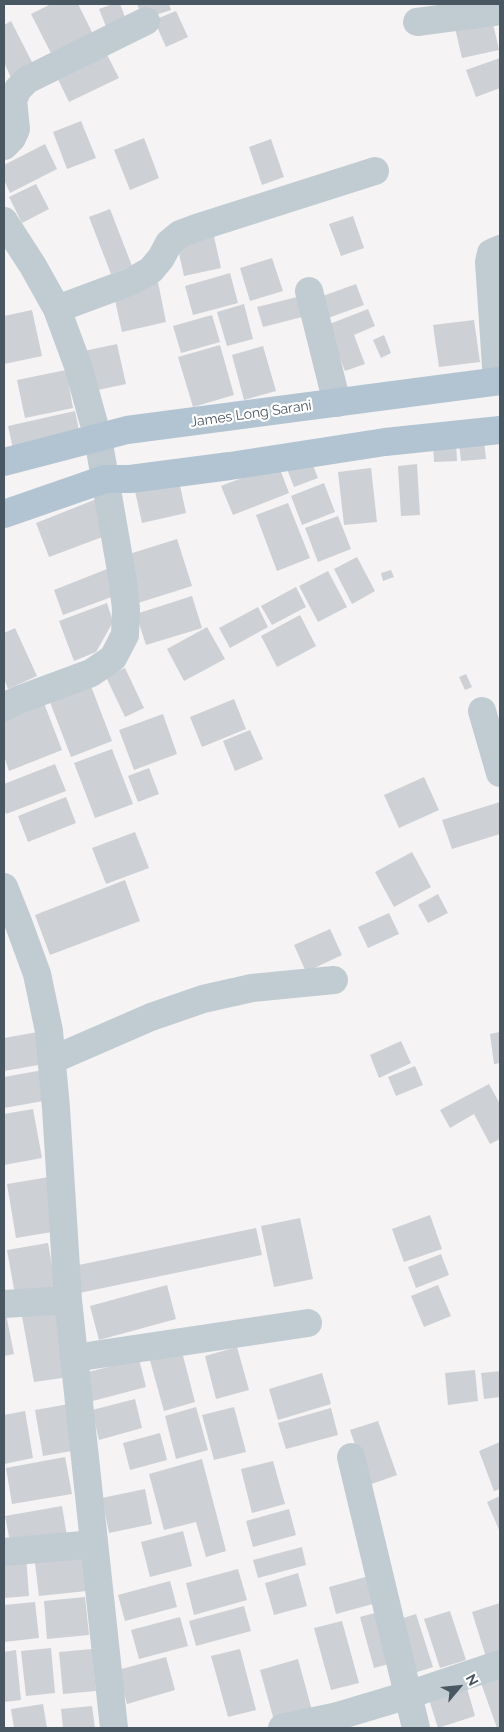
<!DOCTYPE html>
<style>
body{margin:0}
#map{position:relative;width:504px;height:1732px;overflow:hidden;background:#f5f3f3;font-family:Raleway,sans-serif}
canvas{display:block}
.frame{position:absolute;inset:0;border:5px solid #495762;pointer-events:none}
.north{position:absolute;left:434px;top:1662px;width:50px;height:50px;-webkit-text-stroke:4px #fff;paint-order:stroke;rotate:62deg;font-size:14px;font-weight:700;line-height:20px;text-align:center;color:#495762}
.north::after{content:'';display:block;margin:auto;width:18px;height:22px;background:#495762;clip-path:polygon(50% 0,100% 100%,50% 72%,0 100%)}
</style>
<div id="map">
<canvas width="504" height="1732"></canvas>
<div class="frame"></div>
<div class="north">N</div>
</div>
<script>
const g = document.querySelector('canvas').getContext('2d');
g.lineJoin = 'round';
function paint(path, color) {
  g.fillStyle = color;
  g.fill(path, 'evenodd');
}
function shape(rows) {
  const path = new Path2D();
  for (const r of rows) {
    path.moveTo(r[0], r[1]);
    for (let i = 2; i < r.length; i += 2) path.lineTo(r[i], r[i + 1]);
  }
  return path;
}
function stroke(path, color, width, dash) {
  g.strokeStyle = color;
  g.lineWidth = width;
  g.lineCap = dash ? 'butt' : 'round';
  g.setLineDash(dash || []);
  g.stroke(path);
}
function drawText(font, color, halo, rows, align = 'center') {
  g.font = font + ' Raleway,sans-serif';
  g.lineWidth = 4.5;
  g.setLineDash([]);
  g.textBaseline = 'middle';
  g.strokeStyle = halo;
  g.fillStyle = color;
  for (const [text, x, y, turn = 0] of rows) {
    g.save();
    g.translate(x, y);
    g.rotate((+turn || 0) * Math.PI / 180);
    g.textAlign = isNaN(turn) ? turn : align;
    if (halo) g.strokeText(text, 0, 0);
    g.fillText(text, 0, 0);
    g.restore();
  }
}
paint(shape([
 [51,4,78,4,95,38,54,59,31,14],
 [113,4,120,4,129,27,109,34,99,9],
 [137,4,169,4,171,10,143,19],
 [176,11,188,37,166,47,154,20],
 [492,19,499,50,462,58,455,28],
 [11,21,34,66,11,78,4,62,4,25],
 [102,45,119,78,69,102,53,69],
 [500,58,500,88,476,97,466,70],
 [81,121,96,158,67,169,53,132],
 [144,138,159,178,130,190,114,150],
 [271,139,284,177,262,185,249,147],
 [45,144,57,169,10,193,4,180,4,165],
 [36,184,49,209,22,223,9,197],
 [110,209,132,266,111,274,89,217],
 [353,216,364,248,341,256,329,224],
 [213,232,221,268,184,276,176,240],
 [272,258,283,291,250,301,240,268],
 [230,273,238,303,193,315,185,286],
 [158,282,166,322,122,332,113,291],
 [356,284,364,305,328,318,320,297],
 [305,295,310,315,263,327,257,307],
 [244,304,253,339,227,346,217,312],
 [368,309,375,326,354,335,365,364,345,371,327,325],
 [32,310,42,356,4,364,4,316],
 [212,315,220,342,181,353,173,326],
 [474,320,480,362,439,367,433,325],
 [384,335,391,353,381,358,373,340],
 [117,344,126,384,93,391,84,351],
 [220,345,234,395,193,407,178,357],
 [263,346,276,391,244,400,232,355],
 [66,370,73,408,25,418,17,380],
 [75,411,80,435,13,449,8,426],
 [484,441,486,459,461,461,459,444],
 [456,442,457,461,434,462,433,443],
 [309,455,318,478,294,487,285,464],
 [278,464,289,493,233,515,221,486],
 [417,464,420,515,401,516,398,466],
 [371,468,377,522,344,525,338,472],
 [179,481,186,513,142,523,135,491],
 [324,483,335,512,302,525,291,496],
 [99,498,113,533,49,557,36,523],
 [288,503,310,558,277,571,256,515],
 [338,516,351,549,318,562,305,528],
 [177,539,192,586,138,603,123,556],
 [357,557,375,591,352,604,334,569],
 [107,569,117,595,63,615,54,590],
 [391,570,394,577,383,581,381,573],
 [328,571,347,607,318,622,299,586],
 [296,587,306,607,272,625,261,606],
 [192,596,202,628,146,645,136,614],
 [107,603,113,622,96,652,74,661,59,621],
 [258,607,268,627,230,648,219,628],
 [300,615,316,646,277,667,261,636],
 [207,627,225,659,184,681,167,649],
 [15,628,37,676,8,689,4,679,4,633],
 [125,668,144,708,125,717,106,677],
 [466,674,472,687,465,690,459,677],
 [89,681,112,741,71,757,48,697],
 [42,698,62,750,9,771,4,756,4,713],
 [234,699,246,729,202,747,190,717],
 [163,714,177,754,134,770,119,730],
 [250,730,263,759,235,771,223,741],
 [112,749,133,804,95,818,74,763],
 [55,764,66,791,6,814,4,809,4,784],
 [149,768,159,794,138,802,128,776],
 [424,777,439,810,399,828,384,795],
 [66,797,76,823,28,842,18,816],
 [500,802,500,834,452,849,442,820],
 [135,832,149,868,106,884,92,848],
 [412,852,431,887,394,907,375,872],
 [125,880,140,921,50,955,35,915],
 [438,894,448,913,428,923,418,905],
 [389,913,399,934,368,948,358,927],
 [330,929,342,955,306,972,294,945],
 [38,1032,44,1064,4,1071,4,1038],
 [500,1032,500,1063,494,1064,490,1034],
 [401,1041,411,1063,379,1078,370,1055],
 [415,1066,423,1085,396,1096,388,1077],
 [43,1070,49,1100,4,1108,4,1077],
 [489,1084,500,1104,500,1139,490,1144,474,1114,450,1128,440,1110],
 [33,1109,42,1158,4,1165,4,1114],
 [49,1177,58,1231,16,1238,7,1184],
 [430,1215,442,1249,404,1262,392,1229],
 [300,1218,313,1279,274,1287,261,1226],
 [256,1228,262,1255,79,1293,74,1266],
 [48,1243,57,1293,16,1300,7,1250],
 [441,1254,449,1275,416,1288,408,1267],
 [167,1285,176,1319,99,1340,90,1306],
 [438,1285,451,1316,424,1327,411,1296],
 [56,1305,69,1377,34,1382,21,1311],
 [5,1309,14,1354,4,1356,4,1310],
 [237,1347,249,1390,216,1399,205,1356],
 [181,1348,195,1402,164,1411,149,1357],
 [139,1359,146,1387,89,1402,81,1374],
 [475,1370,478,1401,448,1405,445,1373],
 [500,1371,500,1397,484,1399,481,1373],
 [322,1373,331,1404,278,1420,269,1389],
 [135,1399,142,1428,99,1440,92,1410],
 [69,1404,77,1450,43,1456,35,1410],
 [196,1407,208,1450,176,1459,165,1416],
 [234,1407,246,1452,214,1460,202,1415],
 [331,1408,338,1435,286,1449,278,1423],
 [25,1411,33,1458,4,1464,4,1415],
 [378,1421,397,1475,369,1485,350,1430],
 [160,1433,167,1460,130,1470,123,1443],
 [500,1442,500,1489,494,1491,479,1451],
 [65,1457,72,1494,12,1504,6,1468],
 [202,1459,226,1551,206,1557,196,1522,164,1530,149,1474],
 [273,1461,285,1504,252,1513,241,1469],
 [145,1489,152,1524,109,1533,102,1498],
 [500,1496,500,1532,487,1502],
 [62,1506,67,1536,11,1547,5,1516],
 [289,1509,296,1535,253,1547,246,1521],
 [183,1531,192,1566,150,1577,141,1542],
 [302,1547,306,1565,258,1578,253,1560],
 [83,1551,87,1591,39,1596,34,1555],
 [26,1555,29,1596,4,1598,4,1557],
 [238,1569,247,1600,194,1615,186,1583],
 [298,1573,307,1606,274,1615,265,1583],
 [373,1575,380,1602,336,1614,329,1587],
 [170,1581,177,1607,125,1621,118,1595],
 [85,1597,89,1635,47,1639,44,1601],
 [35,1602,39,1638,4,1642,4,1605],
 [500,1603,500,1653,486,1657,472,1612],
 [244,1606,251,1631,196,1646,189,1621],
 [382,1611,396,1662,374,1668,360,1617],
 [450,1611,466,1660,440,1668,424,1619],
 [416,1614,433,1667,411,1674,394,1621],
 [180,1617,188,1646,139,1659,131,1630],
 [342,1621,359,1683,331,1690,314,1628],
 [51,1648,55,1693,26,1696,21,1651],
 [92,1649,96,1691,63,1694,59,1652],
 [240,1649,256,1710,228,1717,211,1656],
 [16,1650,21,1700,4,1702,4,1652],
 [166,1657,175,1690,127,1704,118,1670],
 [298,1659,313,1714,275,1724,260,1670],
 [500,1676,500,1728,497,1728,481,1683],
 [465,1681,475,1716,438,1728,427,1693],
 [43,1704,47,1728,14,1728,11,1709],
 [92,1706,95,1728,63,1728,61,1709]
]), '#cdd0d5');
stroke(shape([
 [417,22,500,11],
 [4,146,12,138,16,129,13,100,18,89,27,80,146,21],
 [4,221,33,266,57,309,78,366,98,438,123,582,126,609,125,635,113,658,91,673,18,700,4,707],
 [309,291,337,403],
 [57,309,132,281,151,270,161,258,169,243,180,234,196,228,375,171],
 [497,381,489,262,491,253,500,249],
 [482,711,500,773],
 [4,887,18,922,37,974,49,1031,56,1108,68,1300,114,1728],
 [52,1060,151,1017,203,999,252,988,334,980],
 [4,1304,68,1300],
 [74,1358,308,1323],
 [351,1457,416,1728],
 [4,1552,94,1544],
 [282,1728,338,1716,408,1695,500,1664]
]), '#c0cbd2', 28);
stroke(shape([
 [4,462,127,430,500,381],
 [4,514,105,479,130,479,230,466,385,442,500,430]
]), '#b2c3d2', 28);
drawText('14px', '#495762', '#fff', [
 ["James Long Sarani",251,414,-8]
]);
</script>
